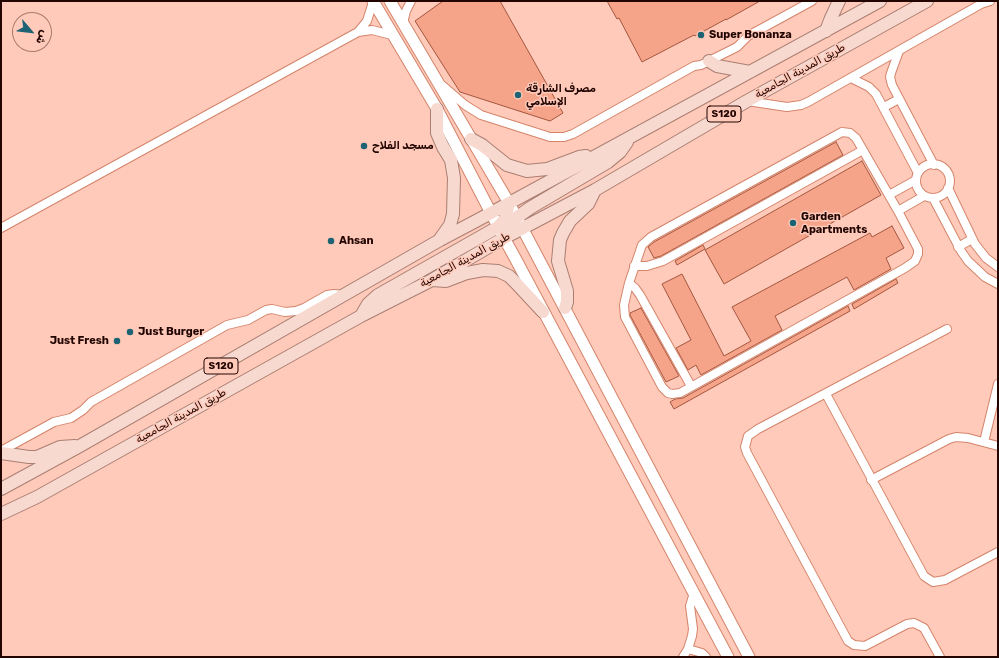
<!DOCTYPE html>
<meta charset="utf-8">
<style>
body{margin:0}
#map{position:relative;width:999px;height:658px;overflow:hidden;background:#ffcaba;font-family:Rubik,Vazirmatn,sans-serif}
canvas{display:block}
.frame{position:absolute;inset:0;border:2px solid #220500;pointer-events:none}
.north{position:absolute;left:12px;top:12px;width:40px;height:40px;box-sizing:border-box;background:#ffcaba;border:1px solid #a77b70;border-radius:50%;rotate:118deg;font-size:11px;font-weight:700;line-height:16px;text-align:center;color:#220500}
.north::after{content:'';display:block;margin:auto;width:14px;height:18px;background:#1e6374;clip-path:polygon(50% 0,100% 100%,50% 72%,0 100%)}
</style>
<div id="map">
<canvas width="999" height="658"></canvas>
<div class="frame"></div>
<div class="north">ش</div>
</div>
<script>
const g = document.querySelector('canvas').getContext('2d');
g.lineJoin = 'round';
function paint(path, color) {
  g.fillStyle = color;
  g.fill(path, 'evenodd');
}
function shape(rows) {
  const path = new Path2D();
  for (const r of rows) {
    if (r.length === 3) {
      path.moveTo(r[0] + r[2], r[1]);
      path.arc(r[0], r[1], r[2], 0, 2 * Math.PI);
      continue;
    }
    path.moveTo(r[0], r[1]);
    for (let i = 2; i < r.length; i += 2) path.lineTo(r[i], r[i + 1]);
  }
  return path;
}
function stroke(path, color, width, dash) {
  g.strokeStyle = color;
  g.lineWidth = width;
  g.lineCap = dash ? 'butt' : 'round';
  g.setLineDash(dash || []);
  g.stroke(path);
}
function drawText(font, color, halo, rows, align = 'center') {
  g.font = font + ' Rubik,Vazirmatn,sans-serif';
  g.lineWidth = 3;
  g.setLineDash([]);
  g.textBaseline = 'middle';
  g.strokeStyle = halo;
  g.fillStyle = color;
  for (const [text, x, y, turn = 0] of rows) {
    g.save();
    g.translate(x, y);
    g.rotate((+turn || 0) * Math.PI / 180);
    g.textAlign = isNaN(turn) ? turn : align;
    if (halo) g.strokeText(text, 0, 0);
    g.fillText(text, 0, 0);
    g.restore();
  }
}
const building = shape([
 [443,1,500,1,563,113,550,121,460,92,415,21,443,1],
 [607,1,760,1,726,20,726,19,695,36,694,35,642,62,619,18,617,19,607,1],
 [836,142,843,155,661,256,654,258,648,247,654,242,836,142],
 [862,161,881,195,724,284,705,250,862,161],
 [892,226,904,248,886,258,891,269,854,290,847,277,775,316,782,330,701,375,696,365,688,370,676,348,691,340,662,284,682,274,724,356,751,341,732,307,870,233,872,237,892,226],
 [703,245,705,249,677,265,675,261,703,245],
 [896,279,898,283,854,309,852,304,896,279],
 [848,306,850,311,674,409,670,402,675,399,683,398,848,306],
 [641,308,679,376,666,382,630,315,630,313,641,308]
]);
paint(building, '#f5a389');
stroke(building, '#a3573f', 1);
const street = shape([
 [403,23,406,11,411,1],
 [358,32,367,21,373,2],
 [899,51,891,73,890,77,892,85,934,165],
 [851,78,869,87,876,94,918,173],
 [443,86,465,105,481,115,550,137,564,137,573,134,694,66,701,65,737,47,748,36,812,1],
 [747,101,787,107,801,105,808,102,981,4,990,1],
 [884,107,899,99],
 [842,132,850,133,856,138,898,211,918,249,918,254,915,261,905,268,680,393,672,394,668,393,662,387,625,317,624,305,629,283,642,245,651,237,842,132],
 [933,181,17],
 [948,188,975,244,986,258,998,267],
 [889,195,916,180],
 [933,198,961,251,968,261,985,277,998,284],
 [898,211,924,196],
 [1,228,358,32,372,30,392,35],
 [958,247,972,239],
 [634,266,647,266,663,261,863,150],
 [629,283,635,288,640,295,691,386],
 [826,394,924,576,933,582,945,580,998,552],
 [984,442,998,384],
 [1,451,54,422,71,418,83,410,91,402,227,325,248,320,266,310,272,309,285,312,296,311,304,308,327,295,334,294,344,295],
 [871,480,949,439,956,437,968,438,998,446],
 [688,649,702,653,706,657],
 [683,657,688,649,692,636,693,629,690,606,694,593],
 [940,657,924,628,914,623,907,624,865,646,854,645,848,641,747,453,745,447,748,436,758,429,947,329]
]);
const secondary = shape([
 [373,1,437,109,504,238,514,256,728,657],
 [390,1,509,203,749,657]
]);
const primary = shape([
 [826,31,831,18,839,1],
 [709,61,717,66,750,72],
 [437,109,437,133,443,147,451,160,454,178,453,214,450,225,440,239],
 [471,139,482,145,507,165,527,171,547,169,579,157,586,156],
 [505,231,509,223,530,208,608,162,620,152,627,142],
 [432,280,446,281,467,273,483,270,498,271,509,276,515,282,543,312],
 [565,308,567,302,567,291,558,261,560,240,563,233,570,221,588,204,595,190],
 [361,316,368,304,378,295,498,227,505,219,509,203],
 [1,453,29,457,37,457,60,447,75,446],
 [1,489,78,447,440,240,491,213,880,1],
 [1,514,37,497,361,316,432,280,504,238,595,190,747,101,927,1]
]);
stroke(street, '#d5846a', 10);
stroke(secondary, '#d5846a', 13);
stroke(primary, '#aa7f72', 14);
stroke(street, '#fff', 8);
stroke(secondary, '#fff', 11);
stroke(primary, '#f8d9d0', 12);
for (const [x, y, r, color] of [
 [701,35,4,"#1e6374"],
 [518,95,4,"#1e6374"],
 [364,146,4,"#1e6374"],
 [793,223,4,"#1e6374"],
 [331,241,4,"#1e6374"],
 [130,332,4,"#1e6374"],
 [117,341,4,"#1e6374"]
]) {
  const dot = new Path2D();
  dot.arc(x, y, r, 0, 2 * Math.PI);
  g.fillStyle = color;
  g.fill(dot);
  stroke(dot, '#ffcaba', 1.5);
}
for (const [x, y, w] of [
 [724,114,34],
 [221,366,34]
]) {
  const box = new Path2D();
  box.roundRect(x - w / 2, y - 8, w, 16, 3);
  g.fillStyle = '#ffcaba';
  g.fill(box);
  stroke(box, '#220500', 1);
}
drawText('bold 10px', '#220500', null, [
 ["S120",724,114],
 ["S120",221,366]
]);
drawText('bold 11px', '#220500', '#ffcaba', [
 ["Super Bonanza",709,35],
 ["مصرف الشارقة",526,89],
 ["الإسلامي",526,102],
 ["مسجد الفلاح",372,146],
 ["Garden",801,217],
 ["Apartments",801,230],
 ["Ahsan",339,241],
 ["Just Burger",138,332],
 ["Just Fresh",109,341,"right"]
], 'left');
drawText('11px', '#220500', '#ffcaba', [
 ["طريق المدينة الجامعية",800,71,-29],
 ["طريق المدينة الجامعية",465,260,-29],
 ["طريق المدينة الجامعية",181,416,-29]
]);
</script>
